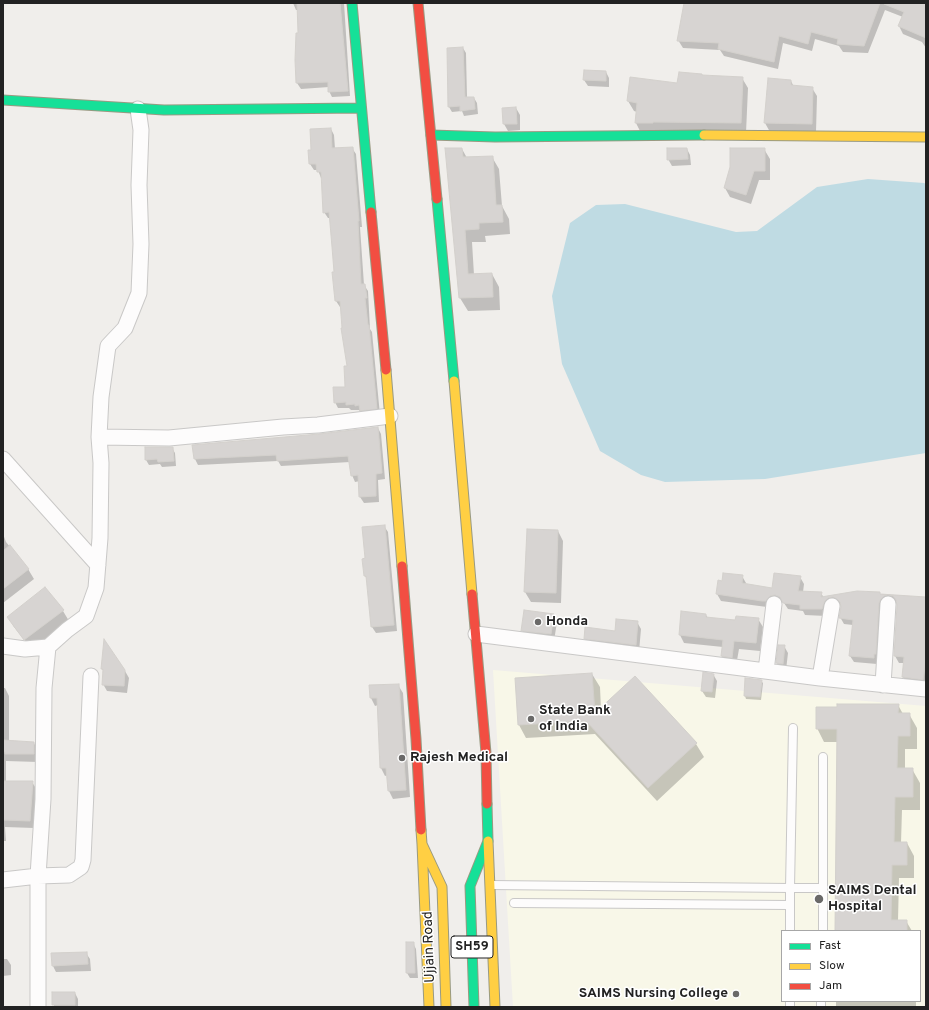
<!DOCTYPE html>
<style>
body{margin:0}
#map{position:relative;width:929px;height:1010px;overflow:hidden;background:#f0eeeb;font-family:Overpass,sans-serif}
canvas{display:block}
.frame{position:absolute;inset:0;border:4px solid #222;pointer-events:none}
.legend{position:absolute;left:781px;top:930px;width:140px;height:72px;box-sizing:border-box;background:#fff;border:1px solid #a7a7a7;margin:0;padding:5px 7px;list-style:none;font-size:12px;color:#222}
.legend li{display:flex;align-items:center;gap:8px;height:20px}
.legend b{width:20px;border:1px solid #a7a7a7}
</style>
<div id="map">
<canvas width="929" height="1010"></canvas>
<div class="frame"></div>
<ul class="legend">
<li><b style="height:5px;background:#16e098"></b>Fast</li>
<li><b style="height:5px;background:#ffcf43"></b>Slow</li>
<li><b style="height:5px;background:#f24e42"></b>Jam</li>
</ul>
</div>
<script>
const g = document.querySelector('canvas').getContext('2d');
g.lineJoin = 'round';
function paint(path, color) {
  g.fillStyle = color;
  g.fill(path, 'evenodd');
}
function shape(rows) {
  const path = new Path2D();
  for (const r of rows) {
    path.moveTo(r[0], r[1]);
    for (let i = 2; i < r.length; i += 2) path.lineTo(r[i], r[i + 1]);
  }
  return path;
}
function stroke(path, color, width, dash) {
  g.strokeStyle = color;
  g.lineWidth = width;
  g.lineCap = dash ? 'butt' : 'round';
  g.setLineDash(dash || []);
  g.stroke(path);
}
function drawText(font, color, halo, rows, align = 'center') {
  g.font = font + ' Overpass,sans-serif';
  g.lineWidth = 3;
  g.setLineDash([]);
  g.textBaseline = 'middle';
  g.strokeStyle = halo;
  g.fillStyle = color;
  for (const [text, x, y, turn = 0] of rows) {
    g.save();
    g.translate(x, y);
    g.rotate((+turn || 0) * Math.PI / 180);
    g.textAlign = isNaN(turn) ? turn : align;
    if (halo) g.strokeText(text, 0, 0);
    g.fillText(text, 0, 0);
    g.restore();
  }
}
paint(shape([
 [493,670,926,706,926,1007,513,1007],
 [782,931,920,931,920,1001,782,1001]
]), '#f8f7e8');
paint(shape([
 [868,179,924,183,926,184,926,453,765,479,665,482,641,475,600,451,562,364,552,296,570,223,596,205,625,204,736,232,757,231,817,187]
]), '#bfdbe3');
paint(shape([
 [293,3,344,3,350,96,332,97,329,91,329,87,301,89,297,83,296,60,299,34,298,10,296,10],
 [685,3,920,3,926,5,926,48,922,42,903,34,899,26,903,17,885,10,868,53,843,52,839,46,815,39,812,51,783,43,778,69,724,56,720,50,683,48,678,40],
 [463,48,466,53,467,98,474,98,477,103,478,114,464,116,462,111,452,112,449,107],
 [606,72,609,78,609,87,588,86,584,80],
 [702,76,742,78,748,88,746,133,641,133,636,123,637,112,634,111,628,101],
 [769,80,791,81,794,87,812,88,817,96,816,132,770,132,765,123],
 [516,108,520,115,520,130,508,131,504,124,503,109],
 [331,129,334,135,335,149,352,148,356,154,362,227,360,227,364,285,368,291,370,329,372,332,380,415,364,416,359,410,351,410,349,408,338,408,335,402,346,388,349,367,341,307,340,307,336,301,335,273,330,218,328,218,324,212,323,178,321,178,318,170,314,170,310,164,312,151],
 [447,149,462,149,467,158,492,157,499,169,502,206,509,219,510,234,485,236,486,242,472,242,474,275,492,274,499,287,500,310,468,311,460,298],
 [687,149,690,155,691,165,672,166,668,159],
 [764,149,770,159,770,180,759,180,751,204,730,197,725,188],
 [378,428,381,434,385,479,378,480,379,502,364,503,360,497,360,481,355,482,352,475,350,462,281,466,278,461,198,465,195,459,319,435],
 [172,448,175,453,176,466,162,467,160,464,149,465,146,460],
 [384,526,388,532,397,631,376,633,372,627,368,581,365,576,366,559],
 [558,531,563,541,561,603,531,602,525,592],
 [3,534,6,542,28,569,34,579,3,603],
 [742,576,746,583,745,585,773,589,800,577,804,584,803,592,821,593,824,598,857,592,926,598,926,686,907,684,903,677,904,663,899,663,895,656,898,607,897,601,894,601,877,664,854,662,850,656,853,625,844,624,840,617,841,605,838,604,826,616,805,615,803,611,788,609,784,603,780,601,767,607,721,601,717,594,723,582],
 [63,611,69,621,32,649,14,627,8,617],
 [553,615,557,622,554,641,526,637,522,630],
 [706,615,708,618,736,621,758,619,763,627,760,651,739,649,736,666,726,664,722,656,723,647,684,643,680,635],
 [637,622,641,629,639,652,588,645,585,638,616,632],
 [784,646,788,653,786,670,781,670,777,663],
 [102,669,125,671,129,678,127,693,107,691,103,684,104,672],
 [592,674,600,687,601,709,696,744,704,757,657,801,595,734,526,738,519,725],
 [713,674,717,681,715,698,706,697,702,691],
 [761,681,763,683,761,700,746,699,745,696],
 [398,685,403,693,410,797,393,799,389,791,388,775,385,776,381,768,378,705,375,706,371,698],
 [3,688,5,688,9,696,9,742,34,743,38,751,38,762,6,761,6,782,32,782,37,790,34,828,5,827,6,841,3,841],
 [898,705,903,714,909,714,917,728,917,749,905,749,905,769,912,769,920,783,920,810,902,810,901,843,907,843,914,856,914,878,899,878,898,921,906,921,912,931,836,931,838,742,824,742,817,728],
 [413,943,416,949,418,978,410,978,407,973],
 [86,953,90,959,91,971,56,972,53,966],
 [3,959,7,959,11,965,11,975,3,976],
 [53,993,75,993,78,999,78,1007,54,1007],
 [836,1001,916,1001,916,1007,836,1007]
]), '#0003');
const building = shape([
 [297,3,340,3,348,91,328,92,328,82,296,83,295,60,296,33,298,33,297,3],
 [684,3,880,3,864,46,837,44,838,39,811,32,808,44,779,36,774,62,718,49,719,43,677,41,684,3],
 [884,3,926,3,926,38,898,26,904,12,884,4,884,3],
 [463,47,465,97,474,97,475,109,460,111,460,106,448,107,447,48,463,47],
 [584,70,606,71,606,81,583,80,584,70],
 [679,72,702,74,702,75,743,77,741,123,653,122,653,123,635,123,637,103,627,101,630,77,677,83,679,72],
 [768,78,791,80,791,85,813,87,812,124,764,123,768,78],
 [516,107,517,124,503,124,502,108,516,107],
 [331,128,332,148,353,147,359,221,358,221,361,284,365,284,367,298,365,298,368,325,369,325,377,409,360,411,359,405,355,406,355,404,346,405,346,402,334,403,333,387,345,387,344,366,347,366,341,328,342,328,340,301,335,301,332,272,334,272,332,247,329,212,323,213,321,172,317,172,316,164,309,164,308,150,311,150,310,129,331,128],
 [445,148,462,148,463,157,493,156,496,205,502,205,503,222,479,223,479,229,465,230,468,274,492,273,493,297,459,298,445,148],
 [667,148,687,148,688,159,667,160,667,148],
 [730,148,765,148,765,171,754,171,746,195,724,188,730,167,730,148],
 [378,427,382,473,376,474,376,496,359,497,358,475,351,476,348,456,277,461,276,455,194,459,192,445,319,434,378,427],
 [145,447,173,447,174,461,158,462,157,459,145,460,145,447],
 [385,525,394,625,371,627,366,576,364,576,362,559,365,558,362,527,385,525],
 [527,529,558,530,556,593,524,592,527,529],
 [10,545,29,569,3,589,3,551,10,545],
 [723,573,743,575,742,583,772,588,774,573,801,576,798,591,822,592,821,597,857,591,880,592,880,594,926,597,926,660,923,680,902,677,904,657,894,656,897,605,896,600,893,596,888,595,884,596,881,599,879,603,876,654,874,654,874,658,849,656,853,620,839,618,841,607,840,602,837,599,833,597,828,598,825,601,822,609,800,609,800,605,783,603,780,597,775,595,770,596,766,601,762,601,716,594,718,580,722,581,723,573],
 [45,587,64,610,24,640,7,617,45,587],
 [524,610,554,614,551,634,521,631,524,610],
 [681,611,706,614,706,617,735,620,736,616,759,618,756,643,734,641,732,658,721,656,723,640,679,635,681,611],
 [616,619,638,621,636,645,584,639,585,627,615,631,616,619],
 [104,639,125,670,124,686,102,685,103,669,101,669,104,639],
 [778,645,785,645,783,664,776,663,778,645],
 [703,672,714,674,712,692,701,691,703,672],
 [592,673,595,713,635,676,697,743,648,788,586,721,518,725,515,678,592,673],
 [745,678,762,680,760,697,744,696,745,678],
 [399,684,406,790,388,791,386,768,380,768,377,698,370,698,369,685,399,684],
 [837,704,899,704,898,713,910,713,910,736,898,736,897,768,913,768,913,797,895,797,894,842,907,842,907,865,892,865,891,920,907,920,907,931,835,931,837,729,816,729,816,707,837,707,837,704],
 [3,740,34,742,34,754,5,754,5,752,3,752,3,740],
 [3,781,33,781,30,821,3,820,3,781],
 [406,942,414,942,415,973,406,973,406,942],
 [87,952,88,964,52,966,51,953,87,952],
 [52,992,75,992,75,1005,52,1005,52,992]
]);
paint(building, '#d7d4d2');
stroke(building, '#d3d0cc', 1);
const lane = shape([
 [491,885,790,888,793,728],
 [514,903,790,905],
 [790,931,790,888,823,888],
 [823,931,823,757],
 [790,1001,790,1007],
 [821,1007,821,1001]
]);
const street = shape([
 [99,437,169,438,283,427,318,425,390,416],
 [3,459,98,565],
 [476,634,820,678,926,689],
 [3,646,25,649,48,647,67,630,86,616,96,588,100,538,101,463,99,437,101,397,108,346,125,328,139,293,141,244,139,185,141,130,138,109],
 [766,671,774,604],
 [820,678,832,606],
 [883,685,888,604],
 [3,880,38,876,43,799,44,688,48,647],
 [38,1007,38,876,69,875,81,867,83,860,91,676]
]);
const fast = shape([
 [352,3,371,212],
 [3,100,164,110,361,108],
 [431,135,495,137,704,135],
 [437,199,454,381],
 [474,1007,470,886,488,841,487,804]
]);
const slow = shape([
 [704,135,926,137],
 [386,370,402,566],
 [454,381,472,594],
 [421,830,422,844,442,887,446,1007],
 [488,841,495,1007],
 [422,844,429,1007]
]);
const jam = shape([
 [418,3,437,199],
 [371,212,386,370],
 [402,566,416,739,421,830],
 [472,594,486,753,487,804]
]);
stroke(lane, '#c9c8c7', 10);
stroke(street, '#c9c8c7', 17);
stroke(fast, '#999a82', 11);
stroke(slow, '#999a82', 11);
stroke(jam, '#999a82', 11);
stroke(lane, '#fdfcfc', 8);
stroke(street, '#fdfcfc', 15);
stroke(fast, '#16e098', 9);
stroke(slow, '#ffcf43', 9);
stroke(jam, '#f24e42', 9);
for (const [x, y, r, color] of [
 [538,622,4,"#6a6968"],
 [531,719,4,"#6a6968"],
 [402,758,4,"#6a6968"],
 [819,899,5,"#6a6968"],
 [736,994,4,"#6a6968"]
]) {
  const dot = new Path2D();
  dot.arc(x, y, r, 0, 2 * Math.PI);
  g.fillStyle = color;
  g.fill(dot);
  stroke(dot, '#fff', 1.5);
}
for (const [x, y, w] of [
 [472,947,42]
]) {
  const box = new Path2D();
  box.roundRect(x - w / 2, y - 11, w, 22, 3);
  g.fillStyle = '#fff';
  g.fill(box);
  stroke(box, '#222', 1);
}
drawText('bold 13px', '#222', null, [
 ["SH59",472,947]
]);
drawText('bold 14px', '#222', '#fff', [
 ["Honda",546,622],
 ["State Bank",539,711],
 ["of India",539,727],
 ["Rajesh Medical",410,758],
 ["SAIMS Dental",828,891],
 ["Hospital",828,907],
 ["SAIMS Nursing College",728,994,"right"]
], 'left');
drawText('14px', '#222', '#fff', [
 ["Ujjain Road",430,947,-92]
]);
</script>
